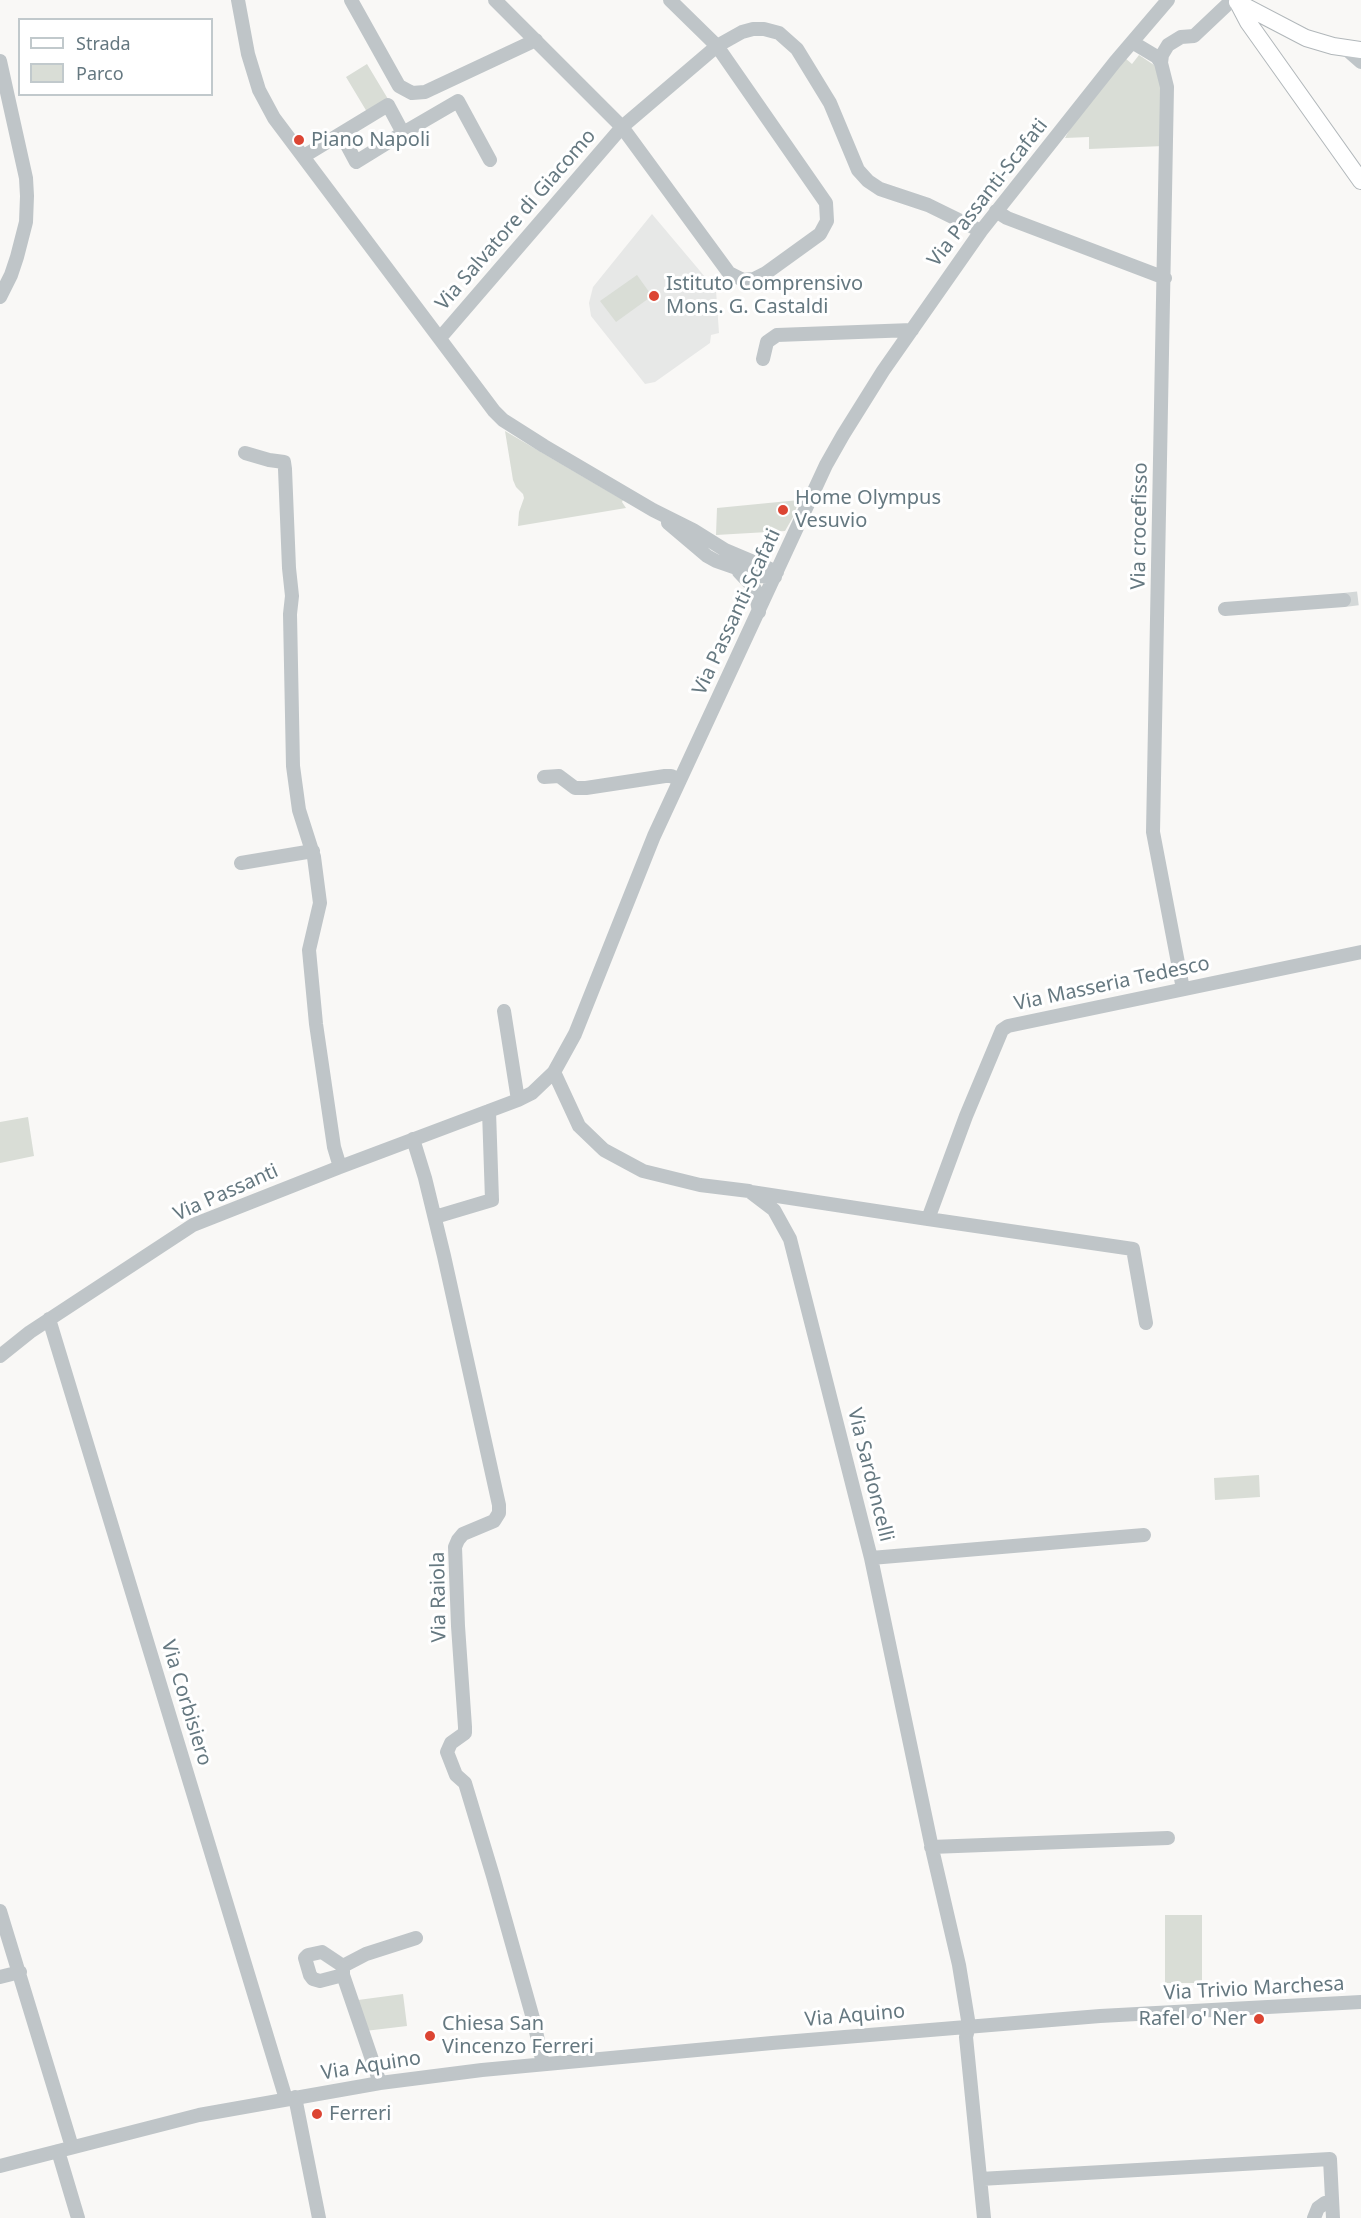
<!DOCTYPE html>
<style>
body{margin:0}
#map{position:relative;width:1361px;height:2218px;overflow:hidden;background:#f9f8f6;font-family:"Noto Sans",sans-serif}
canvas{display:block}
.legend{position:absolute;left:18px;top:18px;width:195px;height:78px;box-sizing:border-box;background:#fff;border:2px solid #c1c9cc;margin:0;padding:8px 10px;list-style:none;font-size:18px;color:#657880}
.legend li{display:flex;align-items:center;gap:12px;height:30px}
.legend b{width:30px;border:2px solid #c1c9cc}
</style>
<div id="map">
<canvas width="1361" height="2218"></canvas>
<ul class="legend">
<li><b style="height:8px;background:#fff"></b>Strada</li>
<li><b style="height:16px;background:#d9ddd6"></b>Parco</li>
</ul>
</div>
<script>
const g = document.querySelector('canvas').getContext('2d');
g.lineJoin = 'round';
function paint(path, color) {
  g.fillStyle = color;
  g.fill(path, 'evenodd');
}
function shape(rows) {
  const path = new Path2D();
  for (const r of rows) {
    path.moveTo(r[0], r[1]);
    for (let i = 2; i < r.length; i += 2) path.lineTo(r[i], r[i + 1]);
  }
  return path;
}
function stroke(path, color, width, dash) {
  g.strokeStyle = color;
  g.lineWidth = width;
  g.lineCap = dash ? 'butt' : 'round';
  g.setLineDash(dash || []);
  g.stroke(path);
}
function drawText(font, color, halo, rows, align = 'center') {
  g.font = font + ' "Noto Sans",sans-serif';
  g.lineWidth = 6;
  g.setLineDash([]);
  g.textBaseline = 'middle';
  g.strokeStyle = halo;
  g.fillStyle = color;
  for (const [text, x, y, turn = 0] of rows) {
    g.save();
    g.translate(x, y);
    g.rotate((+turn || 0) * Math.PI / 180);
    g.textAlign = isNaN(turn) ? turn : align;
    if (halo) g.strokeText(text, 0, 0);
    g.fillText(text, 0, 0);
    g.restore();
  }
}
paint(shape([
 [652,214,716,290,719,333,711,335,710,343,655,382,645,384,591,316,589,303,593,287]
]), '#e7e8e7');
paint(shape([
 [1139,55,1160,69,1164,146,1089,149,1089,137,1065,138,1073,123,1125,58,1132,64],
 [367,64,388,99,367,112,346,77],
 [637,275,652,296,616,322,600,301],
 [505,431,623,500,622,502,626,508,518,526,519,512,524,498,523,494,516,487,513,480],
 [799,500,793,517,785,531,716,535,717,508],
 [28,1117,34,1156,0,1163,0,1122],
 [1259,1475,1260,1497,1215,1500,1214,1478],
 [1165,1915,1202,1915,1202,1983,1165,1983],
 [403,1994,407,2026,365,2031,358,2000]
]), '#d9ddd6');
stroke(shape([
 [1344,600,1361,598]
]), '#d4d8d8', 14, [14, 7]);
const major = shape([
 [1237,2,1306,38,1333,46,1361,50],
 [1238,3,1248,22,1361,181]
]);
stroke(major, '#b1b7ba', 18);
stroke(shape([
 [238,0,248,54,259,90,274,118,494,411,503,420,544,446,653,510,693,530,725,550,777,572],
 [351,0,399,86,412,93,425,92,536,40],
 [495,0,622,127,729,273,743,280,754,279,766,273,820,234,827,221,826,203,717,46,670,0],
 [1132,42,1157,57,1161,63,1167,87,1153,832,1183,989],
 [1345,48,1361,62],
 [0,61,26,178,27,196,26,222,17,257,11,275,0,297],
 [1161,63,1162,55,1168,45,1181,37,1194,36,1230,2],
 [341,134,356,162,403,133],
 [304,156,388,105,403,133,458,101,490,160],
 [996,211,1007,218,1165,278],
 [440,338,622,127,717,46,742,32,753,29,764,29,779,33,797,49,830,103,858,170,868,181,880,189,928,205,981,231],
 [763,359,767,342,777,335,912,330],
 [245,453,269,460,284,462,285,469,289,568,292,596,290,614,293,766,299,810,314,857,320,903,309,950,316,1024,334,1147,340,1167],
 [668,523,707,556,716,561,759,576,775,577],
 [739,572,755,589,759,612],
 [1225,609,1344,600],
 [544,777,559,776,575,788,586,788,665,776,671,776,680,780],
 [241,863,313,851],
 [504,1011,518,1100],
 [554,1072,579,1126,604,1150,643,1171,700,1185,749,1191,774,1210,790,1239,871,1558,933,1853,959,1965,969,2026,966,2037,984,2218],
 [413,1139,425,1178,444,1256,499,1505,499,1513,494,1521,463,1534,458,1540,455,1547,458,1626,465,1727,465,1733,451,1743,447,1752,456,1775,465,1783,493,1876,534,2022,543,2064],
 [751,1192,928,1219,966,1116,1002,1030,1008,1026,1361,952],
 [435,1217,492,1200,489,1111],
 [928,1219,1133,1249,1146,1323],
 [49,1319,286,2099],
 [0,1356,30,1332,193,1225,340,1167,518,1100,532,1093,554,1072,575,1034,654,836,826,465,843,435,883,371,981,231,1115,62,1168,0],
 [871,1558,1144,1535],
 [931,1847,1168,1838],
 [0,1911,72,2147],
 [343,1975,320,1981,313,1979,310,1975,305,1958,308,1955,322,1952,343,1966],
 [0,1977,20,1972],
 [380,2083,343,1975,343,1966,366,1954,416,1938],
 [295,2097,319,2218],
 [58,2151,78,2218],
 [0,2166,199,2115,380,2083,482,2070,772,2043,1100,2016,1361,2002],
 [980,2179,1330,2159,1333,2218],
 [1314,2218,1318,2208,1325,2203,1332,2202]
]), '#bfc5c8', 14);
stroke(major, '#fff', 16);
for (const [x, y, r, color] of [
 [299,140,6,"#dc4533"],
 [654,296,6,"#dc4533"],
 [783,510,6,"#dc4533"],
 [1259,2019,6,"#dc4533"],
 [430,2036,6,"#dc4533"],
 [317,2114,6,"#dc4533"]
]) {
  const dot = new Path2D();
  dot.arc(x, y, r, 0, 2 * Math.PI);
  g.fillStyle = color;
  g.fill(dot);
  stroke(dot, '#fff', 2);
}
drawText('20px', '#657880', '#fff', [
 ["Piano Napoli",311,140],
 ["Istituto Comprensivo",666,284],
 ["Mons. G. Castaldi",666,307],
 ["Home Olympus",795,498],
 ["Vesuvio",795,521],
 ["Rafel o' Ner",1247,2019,"right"],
 ["Chiesa San",442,2024],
 ["Vincenzo Ferreri",442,2047],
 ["Ferreri",329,2114]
], 'left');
drawText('20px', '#657880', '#fff', [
 ["Via Passanti-Scafati",988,193,-52],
 ["Via Salvatore di Giacomo",516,220,-49],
 ["Via crocefisso",1140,526,-89],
 ["Via Passanti-Scafati",737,612,-65],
 ["Via Masseria Tedesco",1112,984,-12],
 ["Via Passanti",226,1193,-24],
 ["Via Sardoncelli",870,1475,76],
 ["Via Raiola",439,1597,-91],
 ["Via Corbisiero",186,1703,73],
 ["Via Trivio Marchesa",1254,1989,-3],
 ["Via Aquino",855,2016,-5],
 ["Via Aquino",371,2066,-9]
]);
</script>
